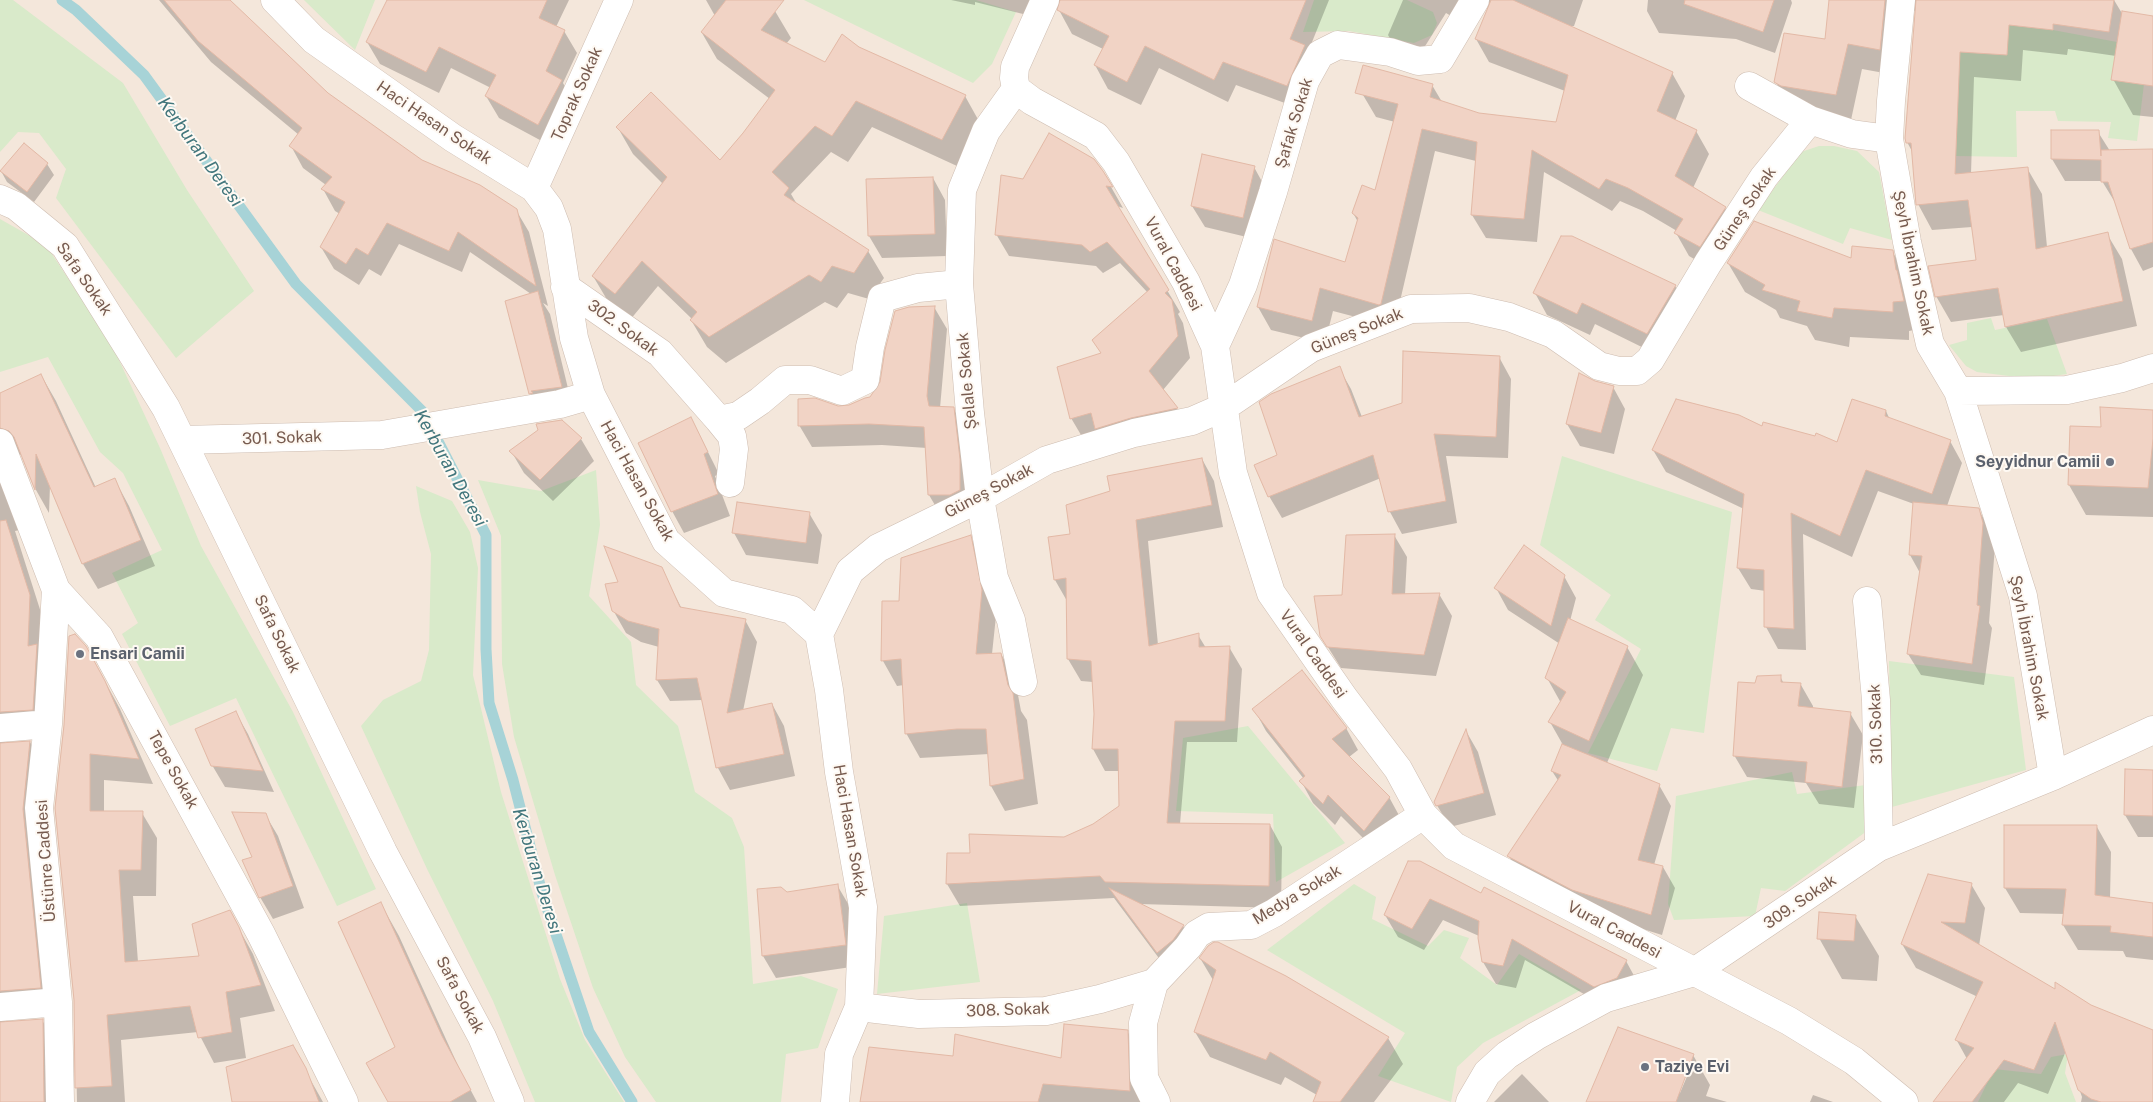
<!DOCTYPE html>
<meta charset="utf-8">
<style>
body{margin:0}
canvas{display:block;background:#fcf5ec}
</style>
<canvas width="2153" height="1102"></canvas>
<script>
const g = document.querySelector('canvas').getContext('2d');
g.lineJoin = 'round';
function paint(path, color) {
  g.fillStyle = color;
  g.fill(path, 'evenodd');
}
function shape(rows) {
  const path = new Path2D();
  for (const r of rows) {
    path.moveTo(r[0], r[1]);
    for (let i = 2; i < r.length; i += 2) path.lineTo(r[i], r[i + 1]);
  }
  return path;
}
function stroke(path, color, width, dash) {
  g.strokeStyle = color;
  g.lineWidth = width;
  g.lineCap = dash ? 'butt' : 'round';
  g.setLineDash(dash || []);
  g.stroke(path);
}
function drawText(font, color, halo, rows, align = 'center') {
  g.font = font + ' "Public Sans",sans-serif';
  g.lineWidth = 4;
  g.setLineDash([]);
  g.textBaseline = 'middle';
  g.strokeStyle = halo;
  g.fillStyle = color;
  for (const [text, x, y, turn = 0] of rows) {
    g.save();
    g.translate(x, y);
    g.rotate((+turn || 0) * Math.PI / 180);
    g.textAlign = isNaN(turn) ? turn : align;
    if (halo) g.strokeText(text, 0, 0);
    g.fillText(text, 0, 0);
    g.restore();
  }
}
paint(shape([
 [0,0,2153,0,2153,1102,0,1102]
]), '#f4e7db');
paint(shape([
 [0,0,13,0,123,83,187,190,254,291,176,358,56,198,66,169,39,133,18,132,0,152],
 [304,0,375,0,355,50],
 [804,0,976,0,1016,12,992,64,973,83],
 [1314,0,1407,0,1433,12,1437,23,1432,35,1414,43,1349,31,1303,32],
 [2009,25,2053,30,2117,42,2144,84,2137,141,2108,138,2111,122,2058,121,2055,111,2016,111,2017,157,1956,156,1960,52,2006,55],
 [1819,146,1834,146,1857,151,1879,172,1892,240,1850,228,1843,244,1758,210,1801,152],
 [0,219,46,245,112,345,160,448,201,546,293,712,376,889,337,906,236,698,170,726,122,634,138,623,112,573,162,550,123,473,100,452,48,357,0,372],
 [1991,318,1995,330,2047,319,2067,374,2033,379,1977,372,1966,366,1949,345,1967,340,1967,323],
 [1562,456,1732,512,1704,733,1671,728,1657,771,1588,753,1641,649,1595,620,1611,595,1540,545],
 [596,470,600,525,589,596,631,642,636,685,678,726,695,792,732,818,744,847,753,984,801,976,838,989,818,1048,786,1054,781,1102,656,1102,625,1057,593,988,555,875,514,737,502,664,501,536,478,480,541,491],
 [416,486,452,501,470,532,478,568,473,675,501,792,560,979,585,1040,624,1102,535,1102,493,1001,428,871,361,726,383,700,421,681,429,650,431,554,420,512],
 [1889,661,2014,677,2026,770,1892,807],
 [1248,726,1345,843,1276,882,1273,814,1176,811,1183,738],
 [1792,772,1797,794,1866,785,1871,828,1785,891,1761,888,1755,916,1674,920,1668,904,1676,796],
 [1354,884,1376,897,1372,919,1428,946,1444,930,1469,938,1460,958,1497,985,1519,954,1581,990,1483,1043,1457,1067,1451,1102,1378,1076,1405,1033,1267,950],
 [967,903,980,982,877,994,884,916],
 [2068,1054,2065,1073,2076,1102,1978,1102,1994,1069,2041,1074,2051,1057]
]), '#d9eaca');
paint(shape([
 [159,0,229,0,327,94,422,161,516,210,529,232,548,306,543,303,550,314,573,409,542,415,530,393,531,294,470,252,462,272,399,244,381,276,369,269,359,285,334,269,321,247,340,214,335,211,323,189,326,185,303,168,291,146,299,135,211,62],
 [389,0,569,0,556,27,564,31,577,53,563,83,574,103,551,146,499,118,486,96,491,88,451,68,439,93,380,64,367,42],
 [706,0,760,0,775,11,791,38,786,44,826,64,859,48,965,96,980,123,957,166,872,127,848,162,831,152,791,194,798,206,868,251,884,278,869,299,848,293,837,308,825,302,726,363,707,347,691,320,692,319,658,286,630,320,609,303,593,276,663,184,633,154,618,128,720,162,744,134,770,99,717,59,702,33,715,16],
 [951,0,1329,0,1308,52,1301,109,1236,85,1228,102,1159,68,1141,105,1108,89,1095,65,1103,49,1072,34,1059,10,1060,7,1050,10,1043,19,975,2,975,5],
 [1403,0,1583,0,1574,26,1568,26,1672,73,1685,96,1675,121,1696,131,1709,154,1693,188,1725,208,1738,230,1713,270,1689,256,1676,233,1677,231,1643,211,1620,201,1612,211,1544,172,1537,242,1486,238,1472,215,1476,161,1435,151,1394,327,1333,311,1325,343,1271,330,1258,307,1346,264,1358,222,1353,213,1376,192,1395,122,1376,117,1363,95,1432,85,1442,102,1479,114,1557,124,1565,91,1489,62,1476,39,1489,7,1480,9,1468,26,1446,13,1415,62,1401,58,1388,35],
 [1648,0,1791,0,1792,3,1775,53,1736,39,1659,33,1647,11],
 [1830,0,2114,0,2123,15,2153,17,2153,117,2133,115,2113,79,2116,56,2068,49,2067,55,2023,50,2021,81,1974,77,1971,174,2027,168,2042,194,2047,247,2107,234,2122,259,2137,326,2021,352,2006,327,2004,315,1951,322,1936,296,1977,261,1972,227,1932,230,1918,204,1913,153,1907,142,1917,10,1909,12,1895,75,1862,69,1851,120,1791,108,1776,82,1827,40],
 [2098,132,2110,151,2153,150,2153,267,2143,271,2131,249,2116,204,2102,181,2065,181,2052,159],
 [25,144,47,164,54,175,34,202,7,182,1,171],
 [1254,167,1266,189,1255,239,1205,227,1192,206],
 [1102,171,1123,208,1117,206,1180,312,1178,314,1183,323,1190,358,1163,390,1177,409,1190,430,1084,440,1071,418,1102,354,1148,293,1120,263,1103,273,1096,266,1009,256,996,234,1024,180],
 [933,178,945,200,947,256,882,258,869,236,867,180],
 [1892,251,1909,280,1920,329,1909,331,1909,340,1850,337,1849,347,1815,340,1807,326,1780,318,1776,310,1745,292,1728,263,1852,260],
 [1675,286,1688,307,1660,356,1595,324,1590,335,1547,315,1535,293],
 [934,307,947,329,940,408,953,408,966,430,972,512,942,517,929,495,927,448,882,445,812,447,799,425,837,407,849,406,871,399],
 [1499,357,1511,379,1508,458,1446,456,1457,523,1402,534,1390,512,1381,478,1282,518,1269,496,1278,455,1339,368,1351,389,1362,417,1403,404],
 [41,375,56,401,96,488,115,480,129,506,155,566,98,589,83,564,50,485,49,513,36,490,23,455,10,454,0,464,0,394],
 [1594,382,1613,387,1625,409,1614,454,1580,446,1567,424],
 [1886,411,1890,420,1950,441,1962,463,1947,506,1978,509,1991,531,1995,546,1989,623,1992,628,1984,685,1921,675,1908,654,1920,573,1910,555,1914,504,1878,491,1852,557,1803,534,1806,650,1778,649,1766,627,1766,591,1751,589,1738,568,1744,509,1666,472,1653,450,1762,428,1838,444],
 [2153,411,2153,517,2086,515,2069,485,2102,428],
 [691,418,719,474,715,476,730,516,684,533,672,511],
 [562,421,581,439,594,461,553,501,524,473,511,451],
 [1202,459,1214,481,1223,527,1148,541,1158,645,1198,635,1206,648,1229,647,1242,669,1237,742,1187,742,1180,824,1270,825,1282,847,1281,908,1139,904,1183,926,1196,948,1170,973,1114,898,960,906,947,884,949,854,971,854,1065,838,1093,825,1121,807,1120,771,1105,771,1093,749,1095,714,1093,682,1081,681,1068,659,1067,601,1055,580,1071,535,1111,492],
 [0,477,20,530,15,531,44,622,47,735,6,741,3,745,30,742,45,768,55,1013,6,1020,3,1024,42,1020,57,1046,58,1102,0,1102],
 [809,513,822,535,818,564,746,555,734,533],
 [1394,535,1407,557,1405,595,1439,594,1452,616,1436,676,1341,668,1321,636,1344,597],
 [970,537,985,562,996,616,992,654,1001,654,1015,679,1021,711,1027,720,1038,804,1005,811,991,786,989,754,920,758,906,733,904,685,897,686,883,661,900,603],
 [661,568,682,609,745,620,757,642,743,711,772,704,784,726,795,776,730,790,718,768,703,700,670,701,657,680,659,647,641,642,626,633,613,610,620,583],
 [1564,576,1576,598,1570,621,1627,647,1643,675,1607,763,1659,785,1671,806,1654,865,1663,867,1675,888,1662,935,1585,911,1521,877,1509,856,1559,782,1552,771,1563,745,1550,722,1561,703,1547,678,1560,644,1508,610,1496,588],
 [101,674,120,709,153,784,104,780,104,812,142,813,157,838,156,896,133,896,138,962,201,957,229,911,253,954,275,1011,240,1018,246,1058,214,1063,198,1032,121,1040,125,1102,77,1102,75,1002,56,808],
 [1780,676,1784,684,1801,685,1813,706,1813,709,1850,713,1863,735,1854,808,1819,804,1806,783,1747,777,1734,755,1756,685],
 [1254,709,1346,728,1358,750,1349,757,1389,797,1401,819,1377,852,1341,816,1335,825,1313,803,1301,781,1304,779,1266,731],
 [236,713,248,734,274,792,225,787,212,765],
 [1466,731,1478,752,1496,815,1450,827,1435,802],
 [2126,771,2153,771,2153,837,2138,837,2125,815],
 [265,814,278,836,304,908,273,919,260,897,253,858],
 [2097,827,2111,852,2110,899,2153,905,2153,960,2126,957,2123,951,2078,950,2063,925,2065,914,2020,913,2005,888],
 [1419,862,1481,895,1626,961,1638,983,1608,1008,1525,960,1516,988,1496,984,1483,962,1479,936,1443,920,1424,950,1398,937,1385,915],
 [1971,884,1985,908,1979,946,2056,991,2153,1032,2153,1102,2081,1102,2082,1097,2066,1051,2048,1094,2018,1083,2004,1102,1935,1102,1967,1059,1956,1039,1978,997,1916,968,1902,944],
 [837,885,850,907,858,966,776,978,763,956,759,890,787,893],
 [381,904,399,936,460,1070,477,1102,389,1102,396,1047],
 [1855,916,1879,956,1877,981,1842,979,1819,938],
 [1200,958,1286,977,1388,1038,1403,1064,1374,1102,1315,1102,1317,1095,1285,1077,1281,1085,1210,1057,1195,1032,1213,980],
 [1127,1031,1144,1060,1145,1102,860,1102,870,1048,953,1077,1062,1059],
 [292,1047,323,1102,233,1102],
 [1693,1055,1710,1085,1706,1096,1727,1102,1587,1102],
 [1685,1074,1688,1074,1680,1093,1678,1092],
 [1522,1074,1549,1102,1494,1102],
 [1813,1095,1833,1102,1810,1102]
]), '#0003');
stroke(shape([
 [62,0,76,10,144,75,296,284,423,412,486,535,486,649,489,703,513,780,542,893,589,1032,632,1102]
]), '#a7d3d7', 11);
const building = shape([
 [164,0,230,0,328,93,422,160,480,185,517,209,536,286,458,232,449,251,387,223,368,255,356,248,346,264,320,247,345,202,321,189,332,177,289,146,302,128,198,41,164,0],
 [387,0,547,0,539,18,565,30,546,71,562,80,538,125,485,96,496,75,439,47,426,72,366,42,387,0],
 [726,0,784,0,761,30,825,62,842,34,859,47,966,95,942,140,856,101,832,136,815,126,772,172,789,188,784,195,869,250,854,273,832,266,821,282,809,275,709,337,690,320,697,312,642,261,615,294,592,276,667,177,616,127,651,92,720,160,743,133,775,90,701,32,726,0],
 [1060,0,1306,0,1290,39,1305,45,1287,86,1223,62,1214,80,1145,46,1127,82,1094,65,1109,36,1057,10,1060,0],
 [1491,0,1513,0,1673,72,1657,111,1697,130,1675,176,1726,207,1700,247,1674,233,1683,219,1628,188,1606,179,1599,189,1532,150,1524,219,1471,215,1477,142,1422,129,1381,304,1379,305,1320,288,1312,321,1257,307,1274,239,1345,262,1358,218,1352,213,1362,185,1375,190,1398,104,1355,93,1363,65,1433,84,1430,97,1479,113,1556,122,1568,75,1475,39,1491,0],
 [1685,0,1774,0,1763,32,1684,4,1685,0],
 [1829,0,1885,0,1880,50,1848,44,1836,95,1781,86,1774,82,1784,33,1825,39,1829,0],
 [1916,0,2114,0,2109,32,2053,24,2053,30,2009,25,2007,55,1960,52,1955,174,2028,167,2036,249,2108,232,2123,301,2005,327,1998,288,1935,297,1928,266,1976,260,1968,200,1916,205,1911,143,1906,143,1905,138,1916,0],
 [2122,11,2153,16,2153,86,2111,80,2122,11],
 [2051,130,2099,130,2101,156,2101,150,2153,149,2153,242,2130,249,2108,182,2101,182,2101,160,2051,159,2051,130],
 [1049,133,1094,159,1103,171,1113,187,1106,186,1169,290,1165,293,1172,300,1178,336,1149,371,1178,408,1131,418,1095,429,1091,413,1070,419,1057,367,1101,353,1092,340,1150,289,1107,242,1090,252,1082,245,995,235,1001,175,1023,179,1049,133],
 [24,143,48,163,27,192,0,171,24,143],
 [1202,154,1255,166,1243,218,1191,206,1202,154],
 [933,177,935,234,868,236,866,179,933,177],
 [1754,221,1851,258,1852,246,1893,250,1896,270,1897,270,1904,301,1893,302,1893,312,1834,308,1832,318,1797,311,1800,301,1762,290,1765,285,1727,263,1754,221],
 [1561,236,1572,236,1676,285,1647,334,1582,303,1577,314,1533,293,1561,236],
 [538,291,562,387,531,391,533,393,529,394,505,301,538,291],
 [935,306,927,396,929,406,954,407,960,459,960,490,950,495,928,495,924,427,869,424,798,426,798,399,815,398,838,406,849,405,865,398,870,397,880,382,885,350,895,311,909,307,935,306],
 [1403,351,1500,356,1496,437,1434,434,1446,501,1388,512,1373,455,1268,497,1254,465,1277,455,1259,402,1271,394,1340,366,1359,417,1402,403,1403,351],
 [1579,373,1595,381,1614,386,1601,433,1566,424,1579,373],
 [41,374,94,487,115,478,141,540,82,564,36,454,35,490,14,437,9,431,0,428,0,393,41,374],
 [1676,399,1739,415,1762,426,1763,422,1815,436,1816,433,1837,442,1852,399,1886,410,1885,416,1951,440,1932,494,1866,470,1840,536,1791,513,1794,629,1764,627,1764,570,1737,568,1744,494,1652,450,1676,399],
 [2100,407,2153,410,2153,439,2148,488,2068,485,2070,426,2101,427,2100,407],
 [691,417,708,452,704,454,718,494,671,512,638,443,691,417],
 [562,420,582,438,540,480,509,451,538,430,536,424,562,420],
 [1202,458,1212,505,1136,520,1149,646,1199,633,1199,647,1230,646,1225,721,1175,721,1167,823,1270,824,1269,886,1105,882,1100,876,946,884,947,853,970,853,969,834,1064,837,1093,824,1119,806,1118,749,1092,749,1094,714,1091,661,1067,659,1066,578,1054,580,1048,537,1070,534,1066,505,1110,491,1107,476,1202,458],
 [737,502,810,512,806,543,732,533,737,502],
 [1913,502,1979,508,1983,523,1977,605,1980,606,1972,664,1907,654,1922,556,1909,555,1913,502],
 [6,520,30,595,28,646,37,644,33,710,0,712,0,521,6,520],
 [1395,534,1392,594,1440,593,1424,655,1327,647,1320,636,1314,596,1342,595,1346,535,1395,534],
 [971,535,982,590,976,654,1001,653,1008,685,1013,693,1024,779,990,786,986,729,957,729,905,734,901,659,881,661,882,601,899,601,901,558,971,535],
 [1524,545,1565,575,1551,626,1494,588,1524,545],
 [604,546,662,567,680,607,746,619,727,713,772,703,784,754,716,768,697,678,656,680,659,629,628,621,612,611,605,584,618,582,604,546],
 [1568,618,1628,646,1589,741,1548,722,1566,692,1545,678,1568,618],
 [75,634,86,646,105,681,139,759,90,754,90,811,143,811,141,870,119,870,125,962,199,956,192,924,230,910,239,927,261,985,226,992,232,1032,198,1038,190,1006,107,1015,112,1086,75,1088,74,1000,55,808,64,725,69,636,75,634],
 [1302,670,1347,728,1332,739,1390,797,1364,831,1328,795,1323,804,1299,781,1305,776,1252,709,1302,670],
 [1781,675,1781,682,1801,683,1798,706,1851,712,1842,787,1805,782,1807,762,1733,756,1738,682,1755,683,1757,676,1781,675],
 [236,711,263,771,211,766,195,729,236,711],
 [1466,729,1484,793,1436,806,1434,802,1466,729],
 [30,741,23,809,41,988,0,991,0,743,30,741],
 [1562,744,1660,784,1638,860,1663,866,1651,915,1572,890,1507,856,1561,775,1551,771,1562,744],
 [2125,769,2153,770,2153,816,2124,815,2125,769],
 [232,812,266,813,293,886,259,898,242,860,252,857,232,812],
 [2004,825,2097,825,2095,895,2153,903,2153,937,2110,932,2111,926,2062,925,2066,889,2004,888,2004,825],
 [1408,861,1420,861,1481,893,1484,887,1627,960,1617,978,1594,987,1512,939,1503,966,1482,962,1478,938,1479,921,1430,899,1412,929,1384,915,1408,861],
 [1928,874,1972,883,1965,923,1941,922,2055,989,2055,982,2091,1005,2153,1030,2153,1102,2101,1102,2091,1099,2078,1090,2055,1022,2034,1070,2004,1060,1972,1102,1933,1102,1974,1048,1955,1040,1983,982,1901,944,1928,874],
 [838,884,846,945,762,956,757,889,781,887,787,892,838,884],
 [1109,888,1184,925,1173,940,1157,953,1109,888],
 [381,902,442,1036,471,1090,450,1102,388,1102,366,1063,395,1047,338,922,381,902],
 [1819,912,1856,915,1854,941,1817,939,1819,912],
 [1214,942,1218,942,1286,976,1389,1037,1340,1102,1313,1102,1321,1082,1270,1052,1266,1060,1194,1032,1216,970,1199,958,1208,946,1214,942],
 [43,1019,44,1102,0,1102,0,1022,43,1019],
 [1064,1024,1128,1030,1130,1091,1043,1084,1038,1102,860,1102,869,1047,953,1056,955,1034,1061,1058,1064,1024],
 [1618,1027,1694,1054,1676,1102,1586,1102,1618,1027],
 [293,1045,306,1068,319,1102,232,1102,226,1067,293,1045]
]);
paint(building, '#f1d3c5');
stroke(building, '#e3b9a6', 1);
const minor = shape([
 [275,0,314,40,453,138,534,188,549,208,557,229,574,338,591,395,666,541,724,593,792,610,819,634,829,690,839,772,863,907,859,1007,839,1054,835,1102],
 [1045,0,1015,67,1014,78,1016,89,1032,101,1096,136,1116,162,1186,282,1215,346,1233,473,1271,593,1344,698,1398,769,1423,815,1454,846,1789,1021,1854,1061,1904,1102],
 [1901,0,1891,101,1889,139,1907,242,1930,344,1958,391,2023,596,2053,776],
 [1749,86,1810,120,1852,134,1889,139],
 [1016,89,986,131,962,190,959,284,970,413,980,498,994,578,1011,620,1023,682],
 [534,188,619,0],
 [0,199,16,206,65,246,166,408,383,852,482,1037,510,1102],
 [565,287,660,353,719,420,738,416,760,401,785,380,810,380,842,391,865,380,870,347,882,298,918,288,959,284],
 [1215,346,1243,285,1273,192,1305,81,1320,54,1338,45,1390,52,1418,61,1440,59,1475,0],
 [1958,391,2067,390,2122,378,2153,368],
 [719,420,732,436,734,449,730,483],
 [182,440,382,435,560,404,591,395],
 [0,443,56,590,99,637,261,934,344,1102],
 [56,590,48,724,39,808,58,1002,60,1102],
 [1867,601,1876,700,1879,847],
 [819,634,850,571,878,548,980,498,1047,460,1134,433,1192,421,1224,407,1311,348,1411,309,1469,308,1509,317,1553,334,1599,366,1619,371,1637,371,1650,360,1708,263,1764,177,1810,120],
 [0,728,48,724],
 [0,1007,58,1002],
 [859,1007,919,1014,1046,1011,1100,999,1154,983],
 [1156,1102,1144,1078,1143,1023,1154,983,1188,947,1197,934,1209,927,1251,925,1274,913,1423,815],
 [1470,1102,1487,1073,1507,1055,1536,1036,1606,998,1694,972,1879,847,2053,776,2153,730]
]);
stroke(minor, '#cebdb1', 29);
stroke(minor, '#fff', 28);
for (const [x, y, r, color] of [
 [2110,462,5,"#6b7280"],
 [80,654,5,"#6b7280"],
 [1645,1067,5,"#6b7280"]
]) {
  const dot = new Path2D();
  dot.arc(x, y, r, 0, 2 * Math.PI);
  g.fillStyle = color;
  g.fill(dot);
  stroke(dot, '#fef9f3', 2);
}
drawText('16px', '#775b4f', '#fef9f3', [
 ["Toprak Sokak",577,94,-66],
 ["Haci Hasan Sokak",434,123,34],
 ["Şafak Sokak",1294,123,-73],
 ["Güneş Sokak",1745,209,-56],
 ["Şeyh İbrahim Sokak",1913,263,78],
 ["Vural Caddesi",1173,264,62],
 ["Safa Sokak",84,279,55],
 ["302. Sokak",623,328,36],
 ["Güneş Sokak",1357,331,-22],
 ["Şelale Sokak",967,381,-95],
 ["301. Sokak",282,438,-2],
 ["Haci Hasan Sokak",637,481,61],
 ["Güneş Sokak",989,491,-28],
 ["Safa Sokak",277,634,64],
 ["Şeyh İbrahim Sokak",2029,648,79],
 ["Vural Caddesi",1313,654,55],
 ["310. Sokak",1876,724,-92],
 ["Tepe Sokak",173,770,61],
 ["Haci Hasan Sokak",850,831,80],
 ["Üstünre Caddesi",46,861,-94],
 ["Medya Sokak",1297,895,-31],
 ["309. Sokak",1800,902,-34],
 ["Vural Caddesi",1614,930,28],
 ["Safa Sokak",460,995,62],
 ["308. Sokak",1008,1010,-2]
]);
drawText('bold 16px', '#5b616d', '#fef9f3', [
 ["Seyyidnur Camii",2100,462,"right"],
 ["Ensari Camii",90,654],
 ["Taziye Evi",1655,1067]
], 'left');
drawText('italic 18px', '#42767c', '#fef9f3', [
 ["Kerburan Deresi",200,152,54],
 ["Kerburan Deresi",450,468,61],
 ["Kerburan Deresi",537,871,73]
]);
</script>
